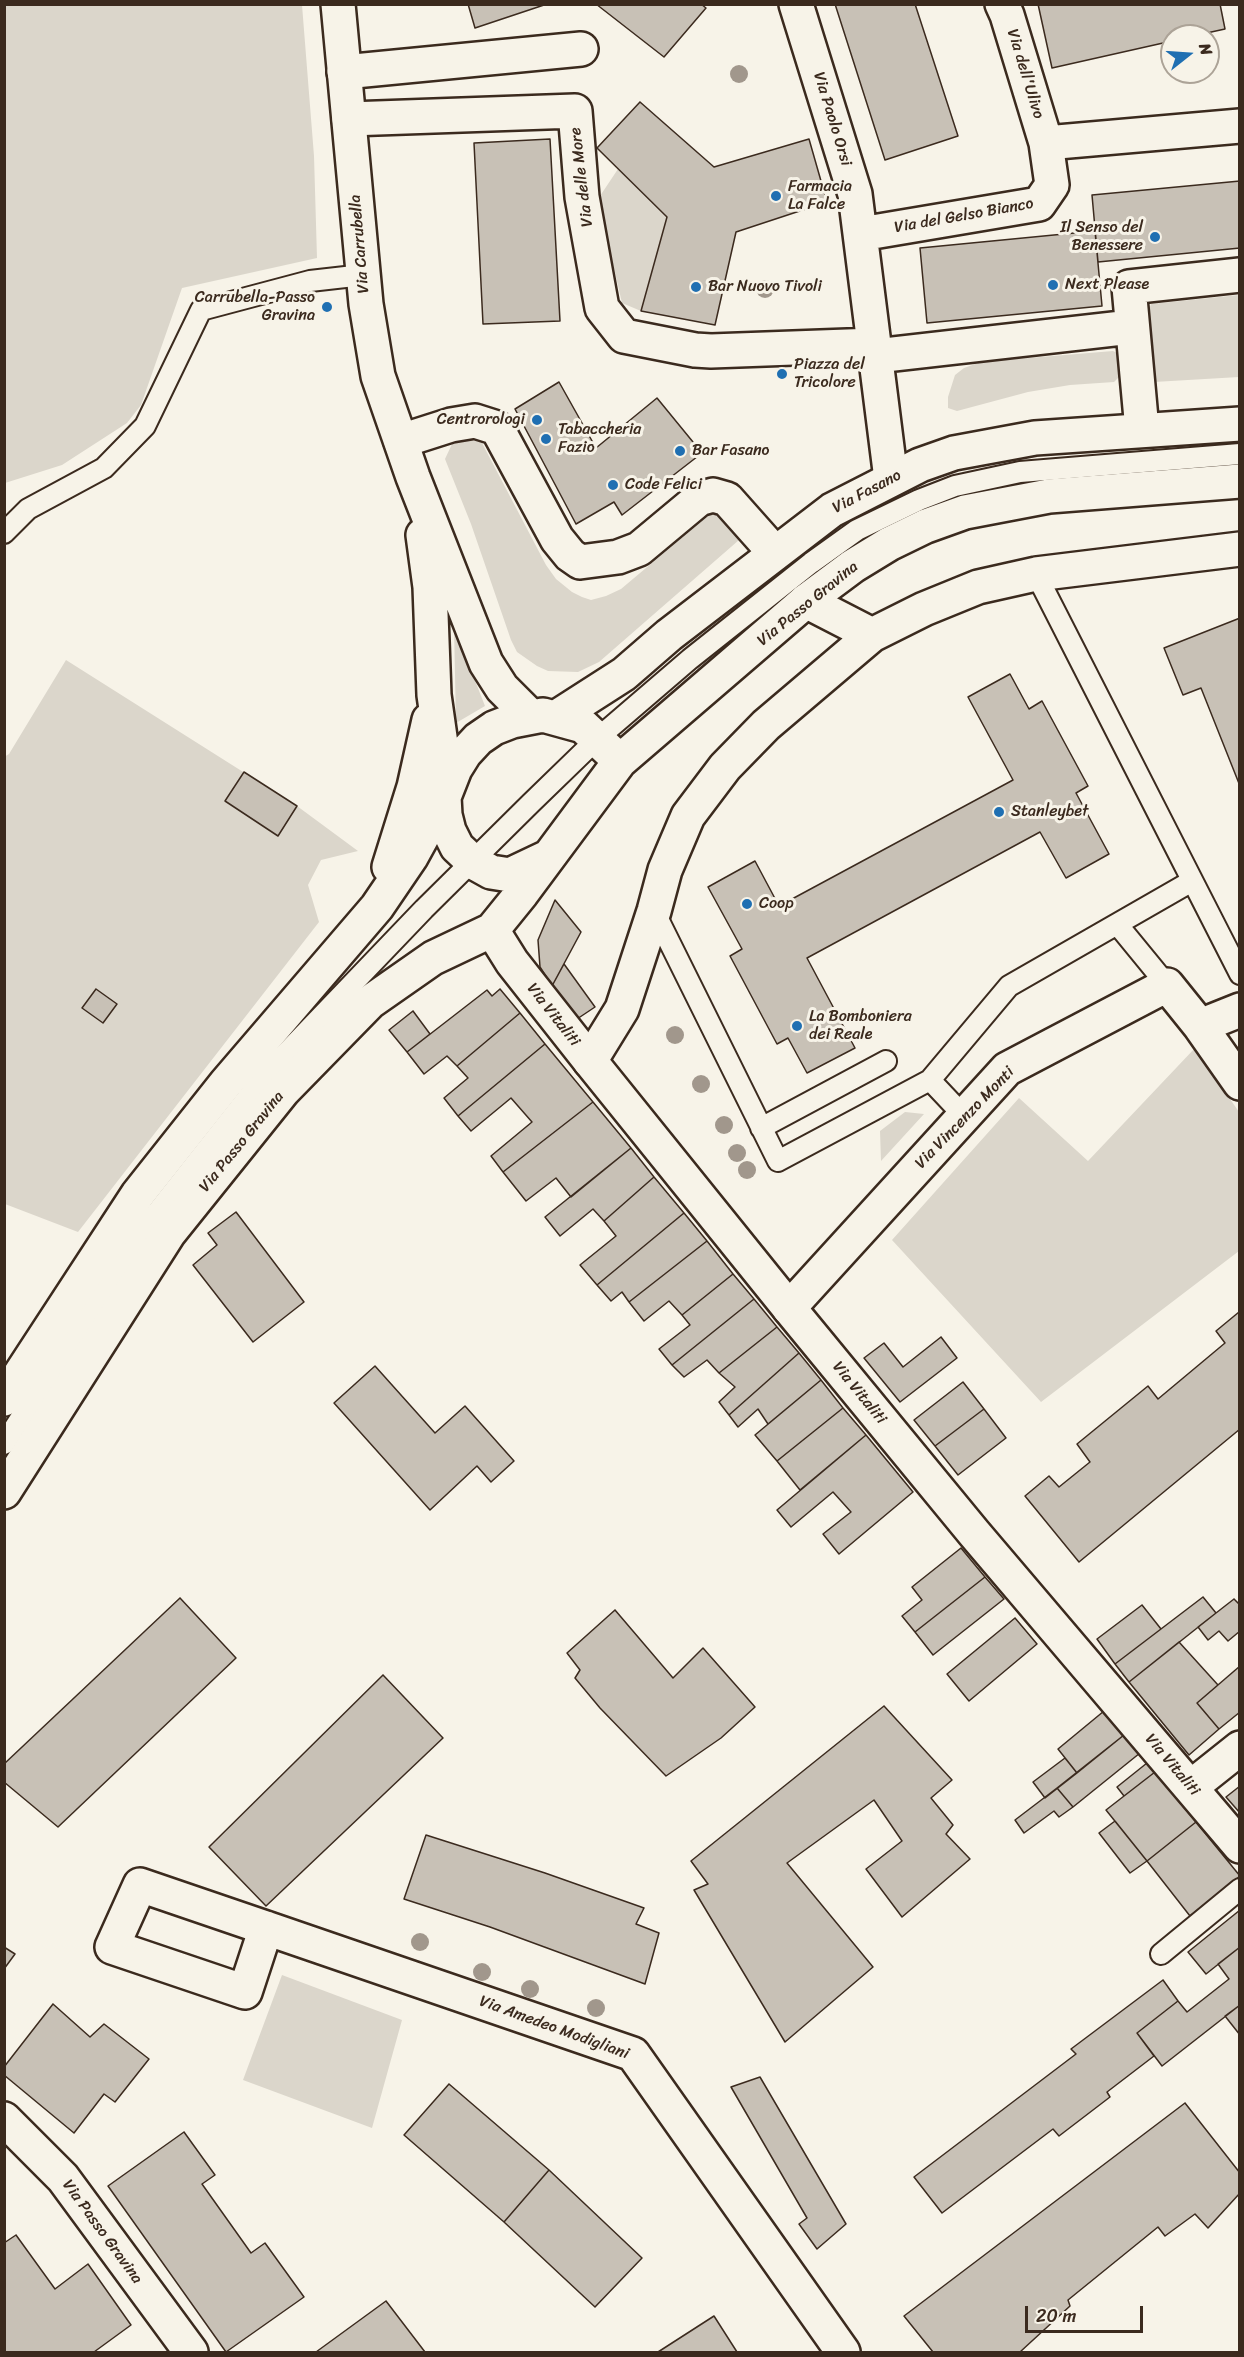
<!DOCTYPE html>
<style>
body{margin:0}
#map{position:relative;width:1244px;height:2357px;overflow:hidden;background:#f7f3e8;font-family:Sriracha,sans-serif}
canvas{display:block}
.frame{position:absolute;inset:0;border:6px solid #3b2a1e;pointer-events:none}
.north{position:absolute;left:1160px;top:24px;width:60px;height:60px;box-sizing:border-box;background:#f7f3e8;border:2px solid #aca397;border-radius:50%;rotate:73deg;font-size:16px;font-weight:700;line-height:24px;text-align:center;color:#3b2a1e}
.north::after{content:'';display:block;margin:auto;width:21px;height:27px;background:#1f6fb2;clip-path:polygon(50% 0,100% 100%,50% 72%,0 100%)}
.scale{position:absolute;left:1025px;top:2306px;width:118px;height:27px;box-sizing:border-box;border:3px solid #3b2a1e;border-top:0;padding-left:8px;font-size:18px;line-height:21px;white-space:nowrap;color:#3b2a1e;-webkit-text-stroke:4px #f7f3e8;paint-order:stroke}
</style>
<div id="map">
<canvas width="1244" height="2357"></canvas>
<div class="frame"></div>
<div class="north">N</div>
<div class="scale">20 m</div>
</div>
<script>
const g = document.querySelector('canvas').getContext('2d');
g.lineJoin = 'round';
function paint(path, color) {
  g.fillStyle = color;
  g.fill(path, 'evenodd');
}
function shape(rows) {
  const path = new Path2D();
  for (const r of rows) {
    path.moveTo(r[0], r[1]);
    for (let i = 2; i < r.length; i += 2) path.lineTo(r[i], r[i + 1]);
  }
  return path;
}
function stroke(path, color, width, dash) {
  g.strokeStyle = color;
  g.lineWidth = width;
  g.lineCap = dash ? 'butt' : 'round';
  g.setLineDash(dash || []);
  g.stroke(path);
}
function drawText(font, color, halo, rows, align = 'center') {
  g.font = font + ' Sriracha,sans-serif';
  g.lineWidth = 6;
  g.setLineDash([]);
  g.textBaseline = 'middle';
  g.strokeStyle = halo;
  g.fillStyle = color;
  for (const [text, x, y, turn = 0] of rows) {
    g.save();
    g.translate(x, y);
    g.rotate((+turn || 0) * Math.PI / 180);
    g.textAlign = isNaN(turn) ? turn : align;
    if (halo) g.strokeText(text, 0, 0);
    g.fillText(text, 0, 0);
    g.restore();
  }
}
paint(shape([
 [5,4,302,5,314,156,317,258,182,288,141,405,127,423,62,465,5,483],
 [618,169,667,217,641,311,622,303,598,199],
 [1239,295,1239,377,1154,382,1145,320,1151,304],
 [1113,351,1117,353,1119,377,1114,382,1070,385,1028,392,957,411,948,408,948,397,955,375,964,368,981,362],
 [465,437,482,443,546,565,556,579,572,592,582,597,591,600,606,596,621,589,709,515,721,514,738,533,739,540,599,662,578,672,548,671,537,666,517,652,511,640,471,524,445,459,452,444],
 [454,627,485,706,456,723],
 [66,660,297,806,358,851,321,860,308,885,319,922,78,1232,5,1204,4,757,9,754],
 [1195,1048,1239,1112,1239,1251,1041,1402,892,1240,1019,1098,1088,1161],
 [905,1112,924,1114,881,1161,880,1131],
 [282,1975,402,2020,372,2128,243,2080]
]), '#dbd6cb');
const building = shape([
 [468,4,547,4,475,28,468,4],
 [596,4,701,4,706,8,664,57,596,4],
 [835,4,915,4,958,136,885,160,835,4],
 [1038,4,1220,4,1225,29,1193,36,1172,36,1172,41,1052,68,1038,4],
 [640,102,714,167,809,139,827,202,736,232,715,325,641,311,667,217,597,148,640,102],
 [550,139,560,321,483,324,474,143,550,139],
 [1240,181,1240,248,1098,262,1092,195,1240,181],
 [1095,231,1102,306,927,323,920,248,1095,231],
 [559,382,596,448,657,398,702,453,622,515,614,502,576,524,515,409,559,382],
 [1240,618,1240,786,1201,688,1183,695,1164,648,1240,618],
 [1010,674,1029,709,1042,701,1088,786,1076,793,1109,854,1066,878,1040,832,807,958,855,1048,807,1073,788,1038,777,1044,730,956,742,949,708,887,755,861,779,906,1013,780,968,697,1010,674],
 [244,772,297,806,278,836,225,801,244,772],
 [555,900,581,932,552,986,540,967,538,940,555,900],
 [564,964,595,1007,577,1019,552,986,564,964],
 [96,989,117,1004,103,1023,82,1008,96,989],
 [500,989,520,1013,457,1066,447,1056,424,1074,407,1052,487,990,492,996,500,989],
 [413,1011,430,1034,407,1052,389,1030,413,1011],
 [520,1013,545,1044,458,1116,444,1098,468,1078,457,1066,520,1013],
 [545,1044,593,1102,503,1172,491,1156,532,1122,511,1098,471,1131,458,1116,545,1044],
 [593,1102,631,1148,571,1197,556,1178,526,1201,503,1172,593,1102],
 [631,1148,654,1177,604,1221,593,1209,560,1236,545,1217,631,1148],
 [654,1177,684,1213,597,1285,580,1265,616,1236,604,1221,654,1177],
 [236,1212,304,1302,253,1342,193,1265,217,1245,208,1233,236,1212],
 [684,1213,707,1241,629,1302,622,1292,611,1301,597,1285,684,1213],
 [707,1241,733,1274,682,1315,669,1301,644,1321,629,1302,707,1241],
 [733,1274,754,1299,672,1365,659,1349,690,1325,682,1315,733,1274],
 [754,1299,777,1327,719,1373,707,1360,684,1377,672,1365,754,1299],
 [1239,1312,1240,1429,1079,1562,1025,1496,1049,1476,1059,1487,1090,1462,1077,1444,1148,1386,1158,1399,1225,1343,1216,1331,1239,1312],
 [777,1327,799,1353,729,1415,719,1402,735,1387,719,1373,777,1327],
 [941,1337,957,1358,900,1402,864,1358,884,1343,903,1367,941,1337],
 [799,1353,821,1380,768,1424,758,1409,738,1427,729,1415,799,1353],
 [375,1366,435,1433,465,1406,514,1461,491,1482,477,1466,430,1510,334,1403,375,1366],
 [821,1380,843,1408,777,1461,755,1435,821,1380],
 [963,1382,984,1409,935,1446,914,1420,963,1382],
 [843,1408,866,1435,800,1490,777,1461,843,1408],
 [984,1409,1006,1438,958,1475,935,1446,984,1409],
 [866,1435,913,1492,839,1554,823,1534,851,1512,833,1492,791,1527,777,1510,866,1435],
 [961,1548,985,1577,915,1632,902,1616,922,1600,912,1587,961,1548],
 [985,1577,1004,1599,933,1655,915,1632,985,1577],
 [1203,1597,1216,1613,1129,1682,1115,1664,1203,1597],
 [180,1598,236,1658,58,1827,4,1782,4,1764,180,1598],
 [1234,1599,1240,1605,1240,1631,1228,1641,1219,1631,1208,1640,1198,1627,1234,1599],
 [1142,1605,1161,1629,1115,1664,1097,1639,1142,1605],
 [615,1610,673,1678,703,1648,755,1707,721,1738,666,1776,600,1708,575,1678,580,1670,567,1653,615,1610],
 [1015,1618,1037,1644,969,1701,947,1674,1015,1618],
 [1179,1642,1218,1685,1197,1703,1219,1729,1189,1755,1129,1682,1179,1642],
 [1240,1666,1240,1712,1219,1729,1197,1703,1240,1666],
 [383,1675,443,1738,266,1906,209,1847,383,1675],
 [884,1706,952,1780,931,1798,953,1825,946,1834,970,1859,902,1917,866,1869,902,1841,874,1800,787,1863,873,1967,785,2042,694,1890,708,1884,691,1861,884,1706],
 [1104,1711,1124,1735,1077,1773,1058,1749,1104,1711],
 [1124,1735,1140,1753,1073,1807,1057,1788,1124,1735],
 [1065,1758,1077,1773,1045,1798,1033,1782,1065,1758],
 [1147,1763,1155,1772,1124,1796,1117,1787,1147,1763],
 [1155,1772,1196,1822,1147,1861,1106,1810,1155,1772],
 [1240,1786,1240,1813,1226,1797,1240,1786],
 [1057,1788,1073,1807,1059,1817,1054,1811,1024,1833,1015,1820,1057,1788],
 [1115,1821,1147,1861,1130,1873,1099,1833,1115,1821],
 [1196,1822,1240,1876,1190,1916,1147,1861,1196,1822],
 [426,1835,545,1873,644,1908,636,1924,659,1933,645,1984,490,1927,404,1899,426,1835],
 [1240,1910,1240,1947,1206,1974,1188,1952,1240,1910],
 [4,1947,15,1954,4,1969,4,1947],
 [1240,1947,1240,2005,1162,2066,1137,2033,1178,2001,1187,2012,1229,1979,1218,1964,1240,1947],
 [1163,1980,1178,2001,1137,2033,1154,2056,1107,2092,1110,2097,1059,2136,1053,2129,942,2213,914,2177,1076,2054,1071,2049,1163,1980],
 [53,2004,90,2037,104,2024,149,2059,115,2102,104,2094,74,2133,4,2075,4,2067,53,2004],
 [1240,2005,1240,2035,1225,2016,1240,2005],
 [760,2077,846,2224,817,2249,799,2224,807,2218,731,2087,760,2077],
 [449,2084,549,2170,504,2222,404,2135,449,2084],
 [1185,2103,1240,2173,1240,2193,1208,2228,1195,2214,1165,2236,1158,2227,1068,2300,1070,2306,1020,2352,933,2352,904,2316,1185,2103],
 [184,2132,215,2175,202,2184,251,2253,265,2243,304,2297,226,2352,108,2186,184,2132],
 [549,2170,642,2258,595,2307,504,2222,549,2170],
 [16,2235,55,2289,88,2264,131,2325,94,2352,4,2352,4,2243,16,2235],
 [386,2301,425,2352,316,2352,386,2301],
 [714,2316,737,2352,658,2352,714,2316]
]);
paint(building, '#c8c1b6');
stroke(building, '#3b2a1e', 1.5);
const service = shape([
 [4,533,28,509,104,468,145,426,201,310,310,281,363,275],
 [1036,574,1240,974],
 [654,911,778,1161,930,1080,1009,986,1192,881],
 [1117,924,1167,985],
 [930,1080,964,1116],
 [761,1128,886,1061],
 [4,1444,135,1240,267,1073,424,909,531,803,598,738,690,659,811,563,857,530,919,500,955,486,1020,472,1240,454],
 [1161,1954,1240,1889]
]);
const minor = shape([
 [796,4,855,194,891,479],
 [344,72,581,49],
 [349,119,575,111,582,197,602,308,624,336,695,350,711,351,875,345],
 [1046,143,1240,126],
 [861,234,1039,204,1052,185,1046,143,1007,15,1002,4],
 [876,356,1131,327],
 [1142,430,1129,287,1240,275],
 [401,441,451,425,475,421,497,428,557,539,570,555,580,562,618,557,639,549,699,499,713,495,727,499,775,553],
 [806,601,872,635],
 [1200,1026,1240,1010],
 [590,1061,622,1009,654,911,665,870,688,816,725,767,766,725,872,635,924,609,978,587,1036,574,1240,549],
 [789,1308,1007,1069,1167,985,1200,1026,1240,1083],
 [1191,1787,1240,1748],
 [266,1928,245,1992,112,1947,140,1885,266,1928,633,2054,843,2352],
 [4,2119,63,2178,191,2352]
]);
const tertiary = shape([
 [492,930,512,962,590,1061,789,1308,974,1533,1240,1846]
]);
const primary = shape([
 [338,4,366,304,378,376,413,477,486,663,502,688,531,717],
 [423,535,430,587,434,695,447,786],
 [557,717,624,674,669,635,832,510,920,465,954,453,1035,438,1240,424],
 [444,797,445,815,449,831,457,847,473,862,491,872,510,875,548,857],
 [389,867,414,787,429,720],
 [4,1399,138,1194,226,1083,377,907,411,857,444,797,455,769,465,753,478,739,494,728,512,721,543,715,583,726,620,761],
 [4,1492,169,1233,283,1091,370,1002,433,958,492,930,522,893,620,761,806,601,853,566,889,544,926,526,965,512,1049,496,1240,481]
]);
stroke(service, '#3b2a1e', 24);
stroke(minor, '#3b2a1e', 38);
stroke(tertiary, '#3b2a1e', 38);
stroke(primary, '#3b2a1e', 38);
stroke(service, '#f7f3e8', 20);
stroke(minor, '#f7f3e8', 33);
stroke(tertiary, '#f7f3e8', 33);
stroke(primary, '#f7f3e8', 33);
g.fillStyle = '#a1978c';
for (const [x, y] of [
 [739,74],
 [765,289],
 [675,1035],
 [701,1084],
 [724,1125],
 [737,1153],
 [747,1170],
 [420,1942],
 [482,1972],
 [530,1989],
 [596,2008]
]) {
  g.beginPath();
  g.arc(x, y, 9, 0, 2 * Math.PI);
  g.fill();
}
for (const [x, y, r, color] of [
 [776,196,6,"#1f6fb2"],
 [1155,237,6,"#1f6fb2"],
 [1053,285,6,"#1f6fb2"],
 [696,287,6,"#1f6fb2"],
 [327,307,6,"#1f6fb2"],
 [782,374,6,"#1f6fb2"],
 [537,420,6,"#1f6fb2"],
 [546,439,6,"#1f6fb2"],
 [680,451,6,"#1f6fb2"],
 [613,485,6,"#1f6fb2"],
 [999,812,6,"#1f6fb2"],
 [747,904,6,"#1f6fb2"],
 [797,1026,6,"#1f6fb2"]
]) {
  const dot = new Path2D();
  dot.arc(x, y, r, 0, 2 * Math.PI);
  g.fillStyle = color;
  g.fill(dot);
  stroke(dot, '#f7f3e8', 2);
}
drawText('16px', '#3b2a1e', '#f7f3e8', [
 ["Via dell'Ulivo",1025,74,73],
 ["Via Paolo Orsi",832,119,73],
 ["Via delle More",582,177,-97],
 ["Via del Gelso Bianco",964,216,-10],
 ["Via Carrubella",360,244,-95],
 ["Via Fasano",867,492,-28],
 ["Via Passo Gravina",808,604,-39],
 ["Via Vitaliti",553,1015,52],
 ["Via Vincenzo Monti",965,1118,-46],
 ["Via Passo Gravina",242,1142,-51],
 ["Via Vitaliti",859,1393,51],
 ["Via Vitaliti",1172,1765,50],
 ["Via Amedeo Modigliani",554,2028,20],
 ["Via Passo Gravina",102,2232,54]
]);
drawText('16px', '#3b2a1e', '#f7f3e8', [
 ["Farmacia",788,187],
 ["La Falce",788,205],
 ["Il Senso del",1143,228,"right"],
 ["Benessere",1143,246,"right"],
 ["Next Please",1065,285],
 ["Bar Nuovo Tivoli",708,287],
 ["Carrubella-Passo",315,298,"right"],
 ["Gravina",315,316,"right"],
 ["Piazza del",794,365],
 ["Tricolore",794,383],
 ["Centrorologi",525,420,"right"],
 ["Tabaccheria",558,430],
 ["Fazio",558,448],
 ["Bar Fasano",692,451],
 ["Code Felici",625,485],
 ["Stanleybet",1011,812],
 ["Coop",759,904],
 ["La Bomboniera",809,1017],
 ["dei Reale",809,1035]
], 'left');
</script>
